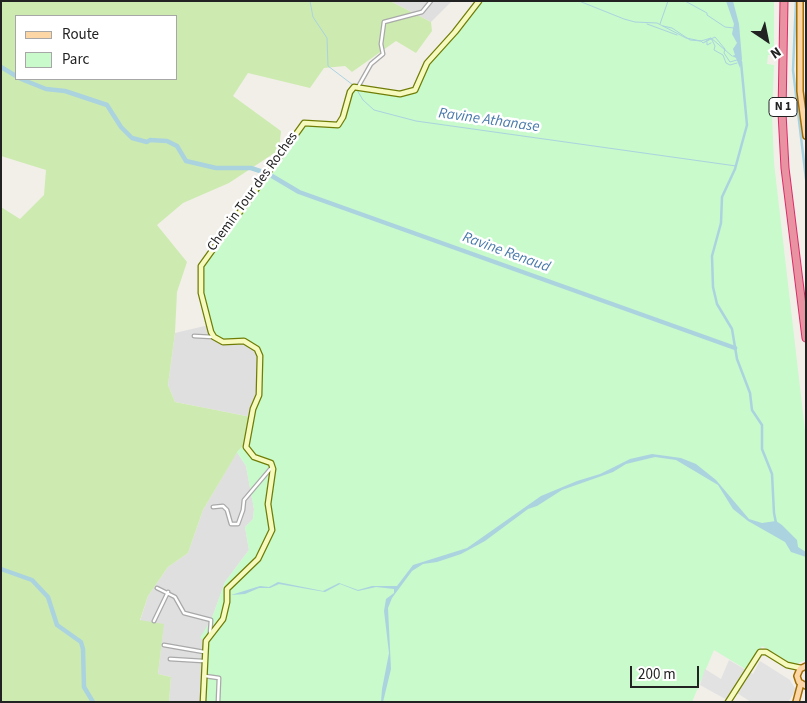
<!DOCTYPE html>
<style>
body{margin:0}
#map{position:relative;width:807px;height:703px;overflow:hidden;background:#f2efe9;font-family:"Source Sans 3",sans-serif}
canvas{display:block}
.frame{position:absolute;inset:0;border:2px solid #222;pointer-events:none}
.legend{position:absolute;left:15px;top:15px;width:162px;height:65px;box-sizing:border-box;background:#fff;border:1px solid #a7a7a7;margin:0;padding:6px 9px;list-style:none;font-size:15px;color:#222}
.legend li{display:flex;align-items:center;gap:10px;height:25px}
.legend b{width:25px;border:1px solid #a7a7a7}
.north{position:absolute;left:742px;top:15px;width:50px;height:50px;-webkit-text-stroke:4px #fff;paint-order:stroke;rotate:146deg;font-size:14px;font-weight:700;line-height:20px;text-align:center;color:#222}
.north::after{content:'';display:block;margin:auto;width:18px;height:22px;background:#222;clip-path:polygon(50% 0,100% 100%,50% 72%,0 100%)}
.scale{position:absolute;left:630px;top:666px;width:69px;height:22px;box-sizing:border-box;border:2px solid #222;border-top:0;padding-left:6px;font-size:15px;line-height:18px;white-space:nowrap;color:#222;-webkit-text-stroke:4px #fff;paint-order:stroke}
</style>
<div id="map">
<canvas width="807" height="703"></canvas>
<div class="frame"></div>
<ul class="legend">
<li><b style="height:6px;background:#fcd6a4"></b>Route</li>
<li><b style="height:14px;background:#c8facc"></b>Parc</li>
</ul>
<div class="north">N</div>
<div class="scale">200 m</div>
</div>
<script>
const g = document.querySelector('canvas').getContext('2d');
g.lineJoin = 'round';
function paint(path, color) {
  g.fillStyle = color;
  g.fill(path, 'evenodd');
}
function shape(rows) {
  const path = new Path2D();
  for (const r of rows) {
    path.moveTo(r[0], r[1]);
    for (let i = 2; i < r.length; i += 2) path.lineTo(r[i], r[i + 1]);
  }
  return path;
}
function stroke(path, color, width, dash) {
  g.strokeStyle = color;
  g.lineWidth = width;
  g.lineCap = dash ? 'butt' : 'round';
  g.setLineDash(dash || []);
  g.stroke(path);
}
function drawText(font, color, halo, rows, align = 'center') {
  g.font = font + ' "Source Sans 3",sans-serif';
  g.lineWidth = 5;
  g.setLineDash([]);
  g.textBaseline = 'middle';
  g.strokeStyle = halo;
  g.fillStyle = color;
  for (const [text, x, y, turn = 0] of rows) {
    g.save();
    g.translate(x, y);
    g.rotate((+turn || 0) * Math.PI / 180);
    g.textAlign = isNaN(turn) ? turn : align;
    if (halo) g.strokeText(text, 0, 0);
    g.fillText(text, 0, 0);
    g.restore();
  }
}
paint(shape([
 [390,1,452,1,431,22],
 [209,325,252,344,260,356,259,395,251,417,175,402,168,385,175,333],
 [237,452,246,466,254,509,253,519,245,527,249,550,225,582,212,618,201,638,206,640,203,702,169,702,171,677,158,674,163,630,140,621,148,596,168,567,188,553,203,510]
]), '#e0dfdf');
paint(shape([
 [1,1,390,1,431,22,432,31,416,53,396,41,352,72,345,66,324,68,310,88,248,73,233,96,281,131,279,150,229,183,183,203,157,225,187,262,177,292,175,333,168,385,175,402,251,417,245,444,238,451,203,510,188,553,168,567,148,596,140,620,164,624,158,674,171,677,169,702,1,702,1,207,20,219,44,195,46,170,1,156],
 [16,16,176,16,176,79,16,79]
]), '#cdebb0');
paint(shape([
 [479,1,774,1,774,55,768,55,767,64,774,65,772,115,774,163,806,439,806,660,794,665,762,646,747,670,714,650,692,702,203,702,206,640,200,638,212,618,225,582,249,550,245,527,253,519,254,509,246,466,237,452,245,444,256,402,262,364,257,349,244,341,223,342,214,337,202,300,201,266,302,125,338,125,354,87,400,94,412,92,424,68]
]), '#c8facc');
paint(shape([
 [729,660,746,670,735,687,747,670,753,674,760,661,790,680,796,690,788,702,751,702,734,691,729,701,700,685,705,669,721,679]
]), '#e2e2e2');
paint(shape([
 [726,1,733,1,739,24,742,59,740,68,736,58,732,56,735,55,733,49,737,43,732,34,734,24],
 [652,454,681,458,696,464,716,480,749,519,762,523,776,521,782,525,797,540,798,547,806,552,806,557,791,552,785,542,748,521,733,509,718,485,676,460,655,457,626,464,613,472,562,490,537,506,528,509,485,541,461,554,437,562,423,564,412,571,392,598,388,608,391,669,383,702,381,702,382,689,389,653,384,611,386,599,394,593,394,589,376,587,358,591,340,584,325,592,279,584,270,588,259,588,245,594,231,595,260,586,269,587,278,582,323,591,339,583,358,590,372,586,397,586,413,565,467,548,541,496,577,481,600,474,630,459]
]), '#aad3df');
stroke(shape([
 [310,1,313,17,327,38,328,66,353,85],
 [579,1,624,19,635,22,657,23,686,38,701,41,711,38,732,56],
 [685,1,707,13,707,15,725,27,734,28],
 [647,24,677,35],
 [660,24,668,1],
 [663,26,672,28,690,40,701,41,703,43,711,38,715,46,714,50,723,55,726,63,730,65,737,63],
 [705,42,715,37,725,49,724,53,730,62,737,60],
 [707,42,707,45,711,43],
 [357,90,363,100,374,110,416,121,736,166]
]), '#aad3df', 1);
stroke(shape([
 [796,1,793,70,806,179],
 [741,62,747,125,735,169,722,197,721,223,712,256,713,287,717,304,732,329,737,359,750,393,752,410,762,425,762,449,772,474,774,513,776,523]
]), '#aad3df', 2.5);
stroke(shape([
 [1,67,16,76],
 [21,79,46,89,65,91,107,105,121,127,132,138,147,142,150,140,167,141,177,146,186,161,216,168,251,168,263,172],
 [272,176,299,192,735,348],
 [1,569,32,580,48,597,57,625,81,642,83,649,84,687,93,702]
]), '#aad3df', 4.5);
const street = shape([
 [358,87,371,64,383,54,381,44,384,22,422,12,431,1],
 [194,336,213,337],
 [213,507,223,506,227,510,231,524,238,524,243,510,244,500,272,467],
 [157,588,175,597,184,613,211,620,210,634],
 [154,621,168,592],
 [164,645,204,652],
 [170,659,203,661],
 [205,676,219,678,218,702]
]);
const secondary = shape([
 [203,702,206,641,223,619,227,602,227,589,258,559,272,530,268,504,273,469,271,463,254,457,246,447,253,409,259,395,260,356,257,349,244,341,223,342,214,337,211,332,201,293,201,266,304,123,338,125,343,117,350,92,354,87,400,94,415,90,427,63,455,32,479,1],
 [728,702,760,652,766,652,787,665,801,668]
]);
const primary = shape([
 [800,1,800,91,806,136],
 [806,666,800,669,797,676,799,682,806,686],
 [796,702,801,683]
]);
const highway = shape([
 [784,1,782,113,785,168,806,338]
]);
stroke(street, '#a9a9a9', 5);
stroke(secondary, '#707d05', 7);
stroke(primary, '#a06b00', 8);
stroke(highway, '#dc2a67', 9);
stroke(street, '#fff', 2.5);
stroke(secondary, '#f7fabf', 4.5);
stroke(primary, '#fcd6a4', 5);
stroke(highway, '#e892a2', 7);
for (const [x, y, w] of [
 [783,107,28]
]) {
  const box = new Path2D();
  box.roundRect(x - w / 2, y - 9.5, w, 19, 4);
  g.fillStyle = '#fff';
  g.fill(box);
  stroke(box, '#222', 1);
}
drawText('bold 12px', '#222', null, [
 ["N 1",783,107]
]);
drawText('14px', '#222', '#fff', [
 ["Chemin Tour des Roches",253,192,-54]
]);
drawText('italic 15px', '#4a7aab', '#fff', [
 ["Ravine Athanase",489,121,8],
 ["Ravine Renaud",506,253,20]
]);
</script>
